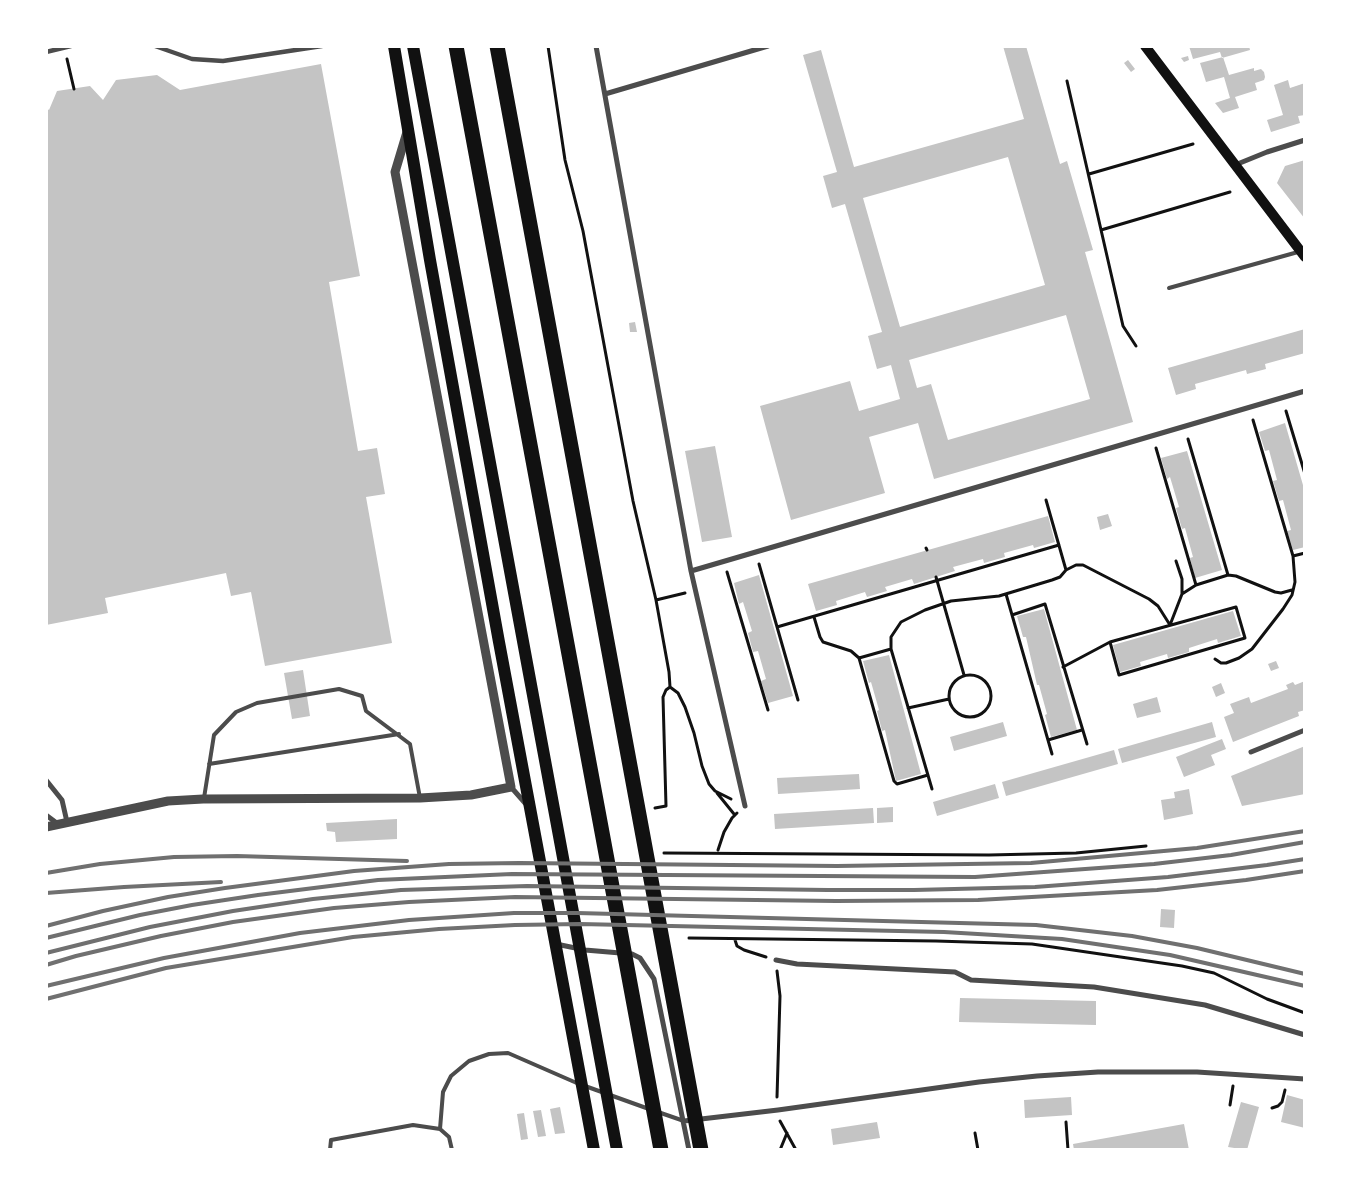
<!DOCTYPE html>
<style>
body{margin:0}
#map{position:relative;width:1351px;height:1196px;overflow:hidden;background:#fff;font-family:Poppins,sans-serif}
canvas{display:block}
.frame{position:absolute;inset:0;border:48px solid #fff;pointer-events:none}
</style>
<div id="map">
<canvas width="1351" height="1196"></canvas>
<div class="frame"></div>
</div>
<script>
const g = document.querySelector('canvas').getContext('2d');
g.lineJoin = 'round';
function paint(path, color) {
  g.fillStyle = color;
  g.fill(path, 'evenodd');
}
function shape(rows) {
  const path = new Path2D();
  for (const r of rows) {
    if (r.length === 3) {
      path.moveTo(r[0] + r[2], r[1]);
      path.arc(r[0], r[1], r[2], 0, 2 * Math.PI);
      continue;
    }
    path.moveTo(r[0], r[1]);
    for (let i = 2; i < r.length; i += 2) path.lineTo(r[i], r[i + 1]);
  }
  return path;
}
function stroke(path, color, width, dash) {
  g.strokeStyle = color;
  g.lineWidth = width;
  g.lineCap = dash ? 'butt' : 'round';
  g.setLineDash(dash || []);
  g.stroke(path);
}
paint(shape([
 [1003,46,1026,46,1060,164,1067,161,1093,250,1085,252,1133,422,934,479,918,423,869,437,885,493,791,520,760,406,850,381,859,411,900,399,891,365,877,369,868,336,882,332,845,204,832,208,823,176,837,172,803,55,821,50,854,167,1024,119],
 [1008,157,1045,285,900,327,863,198],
 [1066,315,1090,399,948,440,931,384,917,388,909,360],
 [1189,46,1249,46,1250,50,1222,58,1220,52,1193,59],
 [1188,56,1189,60,1184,62,1181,58],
 [1223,57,1229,75,1254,68,1254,71,1261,69,1264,72,1265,77,1264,80,1255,83,1257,90,1235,97,1239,108,1223,113,1215,103,1230,98,1224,77,1206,82,1200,63],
 [1128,60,1135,69,1131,72,1124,63],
 [321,64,360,276,329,282,358,451,377,448,385,494,366,497,392,643,265,666,251,592,231,596,226,573,105,598,108,613,46,625,46,108,49,110,57,91,90,86,103,100,116,80,157,75,180,90],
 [1288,80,1290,88,1305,83,1305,115,1298,116,1300,123,1271,132,1267,120,1283,115,1274,85],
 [1305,160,1305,219,1277,183,1285,166],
 [635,322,637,332,630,332,629,323],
 [1305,329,1305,353,1265,364,1266,369,1247,374,1246,370,1195,384,1196,389,1176,395,1168,368],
 [1285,423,1305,492,1305,547,1293,550,1287,531,1291,530,1283,500,1279,501,1273,481,1277,480,1269,450,1265,451,1259,432],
 [715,446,732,537,702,542,685,451],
 [1187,451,1222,570,1195,578,1190,558,1193,557,1185,528,1182,529,1176,508,1179,507,1170,477,1167,479,1161,458],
 [1108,514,1112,526,1100,530,1097,517],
 [1048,516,1055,542,1034,548,1033,545,1004,553,1005,557,984,563,983,559,953,567,955,571,914,584,912,579,885,587,887,591,867,597,865,592,836,601,837,605,816,611,808,584],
 [759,575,793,696,768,703,761,681,766,679,758,651,753,652,748,633,752,631,743,602,739,604,734,583],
 [1044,609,1077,730,1051,737,1045,715,1047,714,1039,685,1037,685,1026,637,1023,637,1017,616],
 [1233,611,1241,636,1218,643,1217,639,1189,648,1189,652,1168,658,1167,654,1140,662,1141,666,1120,672,1113,645],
 [889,655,921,774,896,781,885,730,882,731,877,711,879,710,871,682,869,683,863,661],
 [1276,661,1279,668,1271,671,1268,664],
 [303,670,310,716,292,719,284,673],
 [1305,681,1305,710,1298,712,1299,716,1233,742,1224,717,1234,713,1230,704,1249,697,1251,703,1288,689,1286,685,1293,682,1295,685],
 [1221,683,1225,693,1216,697,1212,687],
 [1157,697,1161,712,1137,718,1133,704],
 [1003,722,1007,736,954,751,950,737],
 [1212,722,1216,737,1122,763,1118,749],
 [1222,739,1226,749,1211,755,1215,765,1184,777,1176,757],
 [1305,746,1305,794,1242,806,1231,776],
 [1114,750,1118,764,1006,796,1002,782],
 [859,774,860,789,778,794,777,778],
 [995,784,999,798,937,816,933,802],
 [1189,789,1193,814,1164,820,1161,800,1175,798,1174,792],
 [893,807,893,822,877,823,877,808],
 [873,808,874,823,775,829,774,814],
 [397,819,397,839,336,842,335,832,327,831,326,823],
 [1161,909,1175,910,1174,928,1160,927],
 [960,998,1096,1001,1096,1025,959,1022],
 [1287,1095,1305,1100,1305,1128,1281,1122],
 [1071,1097,1072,1115,1025,1118,1024,1100],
 [1241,1102,1259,1107,1247,1150,1228,1147],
 [560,1107,565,1133,555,1134,550,1109],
 [541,1110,546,1136,538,1137,533,1111],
 [524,1113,528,1139,521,1140,517,1114],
 [877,1122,880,1138,833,1145,831,1129],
 [1184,1124,1189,1150,1074,1150,1073,1144]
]), '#c4c4c4');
stroke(shape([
 [548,46,565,160,583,231,633,501,656,600,669,672,670,687,678,693,685,707,694,733,702,766,709,784,715,791,731,799],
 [67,59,74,89],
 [1067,81,1123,326,1136,346],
 [1089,174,1193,144],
 [1101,230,1230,192],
 [1286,411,1305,474],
 [1188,439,1228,575],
 [1156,448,1196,585],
 [1046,500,1066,570],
 [926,548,927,550],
 [1293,556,1305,553],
 [759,564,798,700],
 [727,572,768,710],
 [936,577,964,675],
 [1006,594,1052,754],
 [1182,594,1196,585,1228,575,1236,576,1275,592,1281,593,1292,590],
 [656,600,685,593],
 [1012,615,1045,604,1087,744],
 [814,617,820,637,823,642,851,651,859,658],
 [1170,625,1182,594,1182,579,1176,561],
 [777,627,1059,545],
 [891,649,859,658,894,781,897,784,928,775],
 [1215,659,1221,663,1226,663,1239,658,1252,649,1283,609,1292,595,1295,582,1293,556,1253,420],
 [1063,667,1110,642,1236,607,1245,638,1119,675,1110,642],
 [970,696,21],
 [908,708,949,699],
 [1048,740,1082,730],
 [932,789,891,649,891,637,901,622,925,610,951,601,999,596,1052,580,1060,577,1066,570,1076,565,1083,565,1149,599,1158,606,1170,625],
 [717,793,734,814],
 [655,808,666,806,663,697,666,690,670,687],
 [718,850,724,832,732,818,737,813],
 [664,853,989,855,1076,853,1146,846],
 [689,938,936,941,1032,944,1182,966,1214,973,1267,999,1305,1013],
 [735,940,737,946,744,950,766,957],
 [777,1097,780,996,777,971],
 [1230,1105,1233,1086],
 [1272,1108,1278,1106,1282,1102,1285,1090],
 [780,1121,796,1150],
 [1066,1122,1068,1150],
 [975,1133,978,1150],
 [780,1150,787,1133]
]), '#111', 3);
stroke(shape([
 [1169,288,1298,252],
 [209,764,399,734],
 [204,798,214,735,236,712,257,703,339,689,362,696,366,711,410,744,420,798],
 [585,1086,649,1109],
 [658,1112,684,1121],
 [440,1129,443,1092,451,1076,469,1061,489,1054,508,1053,579,1084],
 [330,1150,331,1140,413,1125,440,1129,449,1137,452,1150]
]), '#4c4c4c', 4);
stroke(shape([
 [155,46,192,59,223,61,322,46],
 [46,52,71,46]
]), '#4c4c4c', 4.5);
stroke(shape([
 [596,46,691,571,745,806],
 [605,94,768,46],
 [1235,165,1267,152,1305,140],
 [691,571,1305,391],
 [1251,752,1305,730],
 [46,780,62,800,67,822],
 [511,787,525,803],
 [46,815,58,824],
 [556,944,585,950,632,954,640,958,654,979,689,1150],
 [776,960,797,964,955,972,971,980,1094,987,1205,1005,1305,1035],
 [684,1121,778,1110,979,1082,1037,1076,1098,1072,1197,1072,1305,1079]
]), '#4c4c4c', 5);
stroke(shape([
 [46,827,168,801,203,799,420,798,471,795,511,787,395,172,407,132]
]), '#4c4c4c', 9);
stroke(shape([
 [1145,46,1305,257]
]), '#111', 10);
stroke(shape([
 [394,46,430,260,499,642,594,1150],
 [413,46,617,1150]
]), '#111', 12);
stroke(shape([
 [456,46,661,1150],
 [497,46,701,1150]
]), '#111', 15);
stroke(shape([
 [46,873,100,864,174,857,237,856,407,861],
 [46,893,124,887,221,882],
 [46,926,103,911,168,897,225,888,354,871,449,864,519,863,837,866,1031,863,1197,848,1305,831],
 [46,938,140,915,192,905,258,895,378,880,512,874,975,877,1154,864,1231,855,1305,842],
 [46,953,150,927,233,911,313,899,401,890,527,886,828,890,914,890,1035,887,1168,877,1267,865,1305,859],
 [46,965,76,956,161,936,233,922,334,908,409,902,515,897,836,901,978,900,1157,890,1246,880,1305,871],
 [46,986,164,958,300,933,409,920,514,913,577,913,1036,925,1132,936,1197,948,1305,974],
 [46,999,166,968,353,937,439,929,515,925,580,924,944,932,1062,939,1170,955,1305,986]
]), '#707070', 4);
</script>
